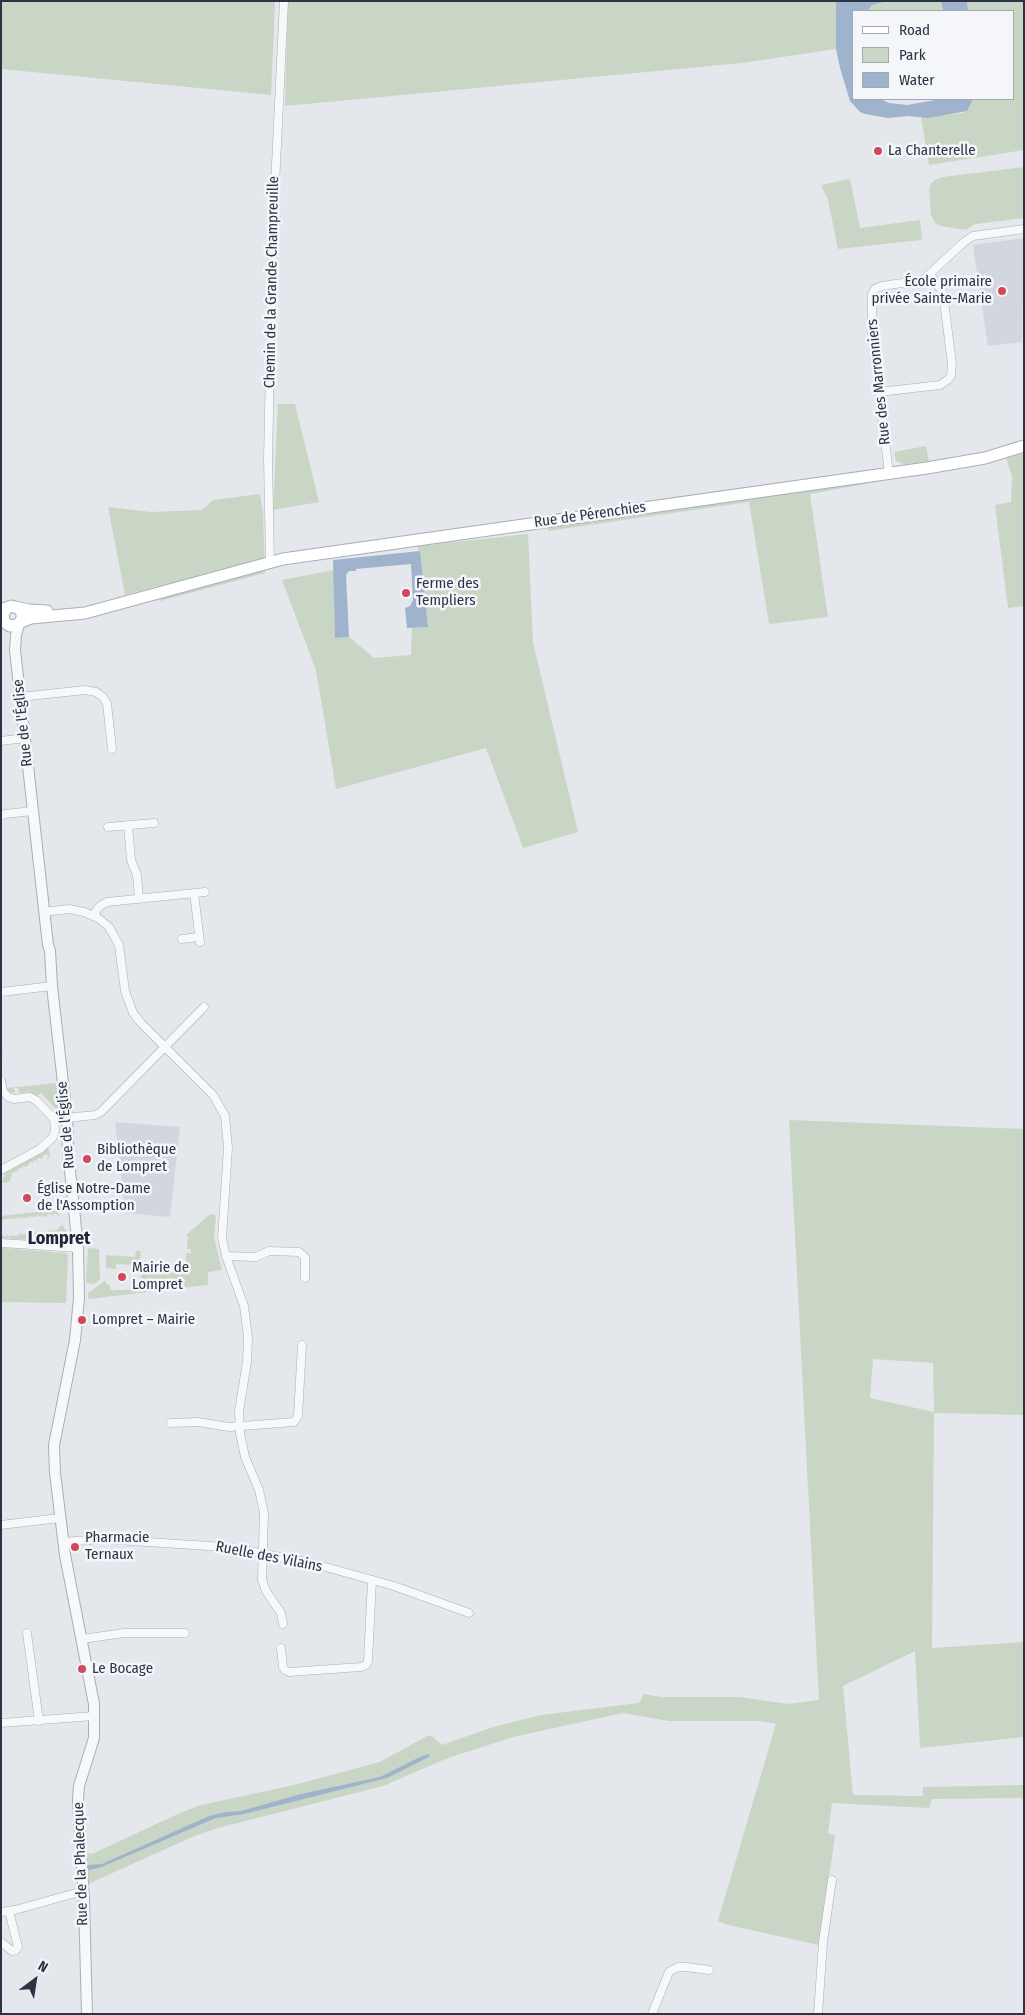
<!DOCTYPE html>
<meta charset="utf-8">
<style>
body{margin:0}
#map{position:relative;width:1025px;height:2015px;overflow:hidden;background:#e4e7ec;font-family:"Fira Sans Condensed",sans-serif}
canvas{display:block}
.frame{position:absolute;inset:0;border:2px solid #2b3445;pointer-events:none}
.legend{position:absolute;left:852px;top:10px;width:162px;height:90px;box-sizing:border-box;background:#f4f6f9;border:1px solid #a4a8b1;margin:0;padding:6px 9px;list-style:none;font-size:15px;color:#2b3445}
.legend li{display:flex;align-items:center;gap:10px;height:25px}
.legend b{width:25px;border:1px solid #a4a8b1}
.north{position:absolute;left:10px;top:1955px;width:50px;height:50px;-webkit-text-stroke:4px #f4f6f9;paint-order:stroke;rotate:31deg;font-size:14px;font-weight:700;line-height:20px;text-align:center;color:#2b3445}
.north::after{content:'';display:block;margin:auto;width:18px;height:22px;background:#2b3445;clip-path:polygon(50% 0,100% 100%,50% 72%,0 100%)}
</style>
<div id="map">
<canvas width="1025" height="2015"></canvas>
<div class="frame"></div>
<ul class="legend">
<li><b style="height:6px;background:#fff"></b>Road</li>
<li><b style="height:14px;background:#c9d6c5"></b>Park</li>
<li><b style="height:14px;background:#9fb4cc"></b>Water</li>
</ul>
<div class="north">N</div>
</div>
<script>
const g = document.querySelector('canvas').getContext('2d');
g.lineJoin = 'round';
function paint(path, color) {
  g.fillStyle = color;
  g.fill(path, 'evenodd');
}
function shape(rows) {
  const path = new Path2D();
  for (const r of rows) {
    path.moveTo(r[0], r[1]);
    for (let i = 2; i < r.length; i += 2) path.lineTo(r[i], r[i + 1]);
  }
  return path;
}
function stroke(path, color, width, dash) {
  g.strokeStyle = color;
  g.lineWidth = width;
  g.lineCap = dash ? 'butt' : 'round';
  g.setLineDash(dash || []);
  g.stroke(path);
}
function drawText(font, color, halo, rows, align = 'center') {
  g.font = font + ' "Fira Sans Condensed",sans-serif';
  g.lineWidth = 5;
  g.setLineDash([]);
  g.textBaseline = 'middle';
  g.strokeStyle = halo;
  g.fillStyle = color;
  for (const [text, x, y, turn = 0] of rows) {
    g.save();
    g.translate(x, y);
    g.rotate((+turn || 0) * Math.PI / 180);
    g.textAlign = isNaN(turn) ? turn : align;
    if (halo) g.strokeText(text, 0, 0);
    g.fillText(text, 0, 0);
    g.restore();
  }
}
paint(shape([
 [1024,238,1022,342,988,346,973,245],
 [115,1122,180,1127,170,1217,125,1213]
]), '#d2d6de');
paint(shape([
 [1,1,275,1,271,95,1,69],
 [288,1,836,1,836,49,742,63,285,106],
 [888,1,941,1,943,11,868,11,872,5],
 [967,1,1024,1,1024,150,929,165,921,117,964,113,973,99,1014,99,1014,11,968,11],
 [1024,167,1024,218,975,224,966,230,941,226,936,224,931,215,929,190,930,185,935,180,943,177],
 [850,179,860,228,920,220,922,240,838,249,828,200,821,185],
 [278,404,295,404,319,502,273,510],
 [926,446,929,462,906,465,896,461,894,452],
 [1024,453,1024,606,1008,608,995,505,1011,502,1012,476,1006,458],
 [875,469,876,482,810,494,828,617,769,624,749,502,548,531,545,515],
 [260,494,263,512,265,573,160,601,157,586,125,595,108,507,151,512,202,510,213,500],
 [528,534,533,642,578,832,523,848,486,748,336,789,316,670,282,580,334,570,335,638,349,637,374,658,411,655,412,628,428,627,418,546],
 [1,1038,7,1088,57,1083,60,1116,56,1116,54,1114,57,1110,41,1093,37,1096,30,1092,19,1093,18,1088,14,1088,15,1093,7,1091],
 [789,1120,1024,1129,1024,1415,934,1413,932,1648,1024,1642,1024,1737,920,1748,915,1651,843,1686,853,1795,923,1796,923,1787,1024,1785,1024,1798,932,1799,929,1808,832,1803,828,1833,835,1836,819,1945,728,1925,718,1921,776,1724,759,1721,669,1721,623,1713,513,1737,448,1758,383,1786,218,1828,192,1837,88,1884,87,1853,92,1854,180,1813,201,1805,294,1785,380,1762,427,1736,432,1736,442,1745,493,1727,541,1715,639,1703,644,1694,661,1697,739,1697,788,1704,819,1700],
 [873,1359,933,1363,934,1412,870,1398],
 [48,1146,50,1155,47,1161,48,1155,45,1154,41,1159,38,1158,37,1161,34,1160,33,1163,31,1162,26,1167,23,1166,22,1169,19,1168,18,1171,12,1173,10,1181,6,1183,2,1182,5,1173,37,1155],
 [56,1210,62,1218,55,1213,53,1216,50,1214,44,1217,42,1215,41,1217,38,1215,36,1217,30,1216,28,1218,26,1217,24,1219,22,1217,20,1219,18,1217,16,1219,14,1218,1,1220,1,1216],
 [213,1214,216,1217,214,1238,222,1270,208,1272,208,1285,88,1299,88,1293,106,1280,106,1284,110,1285,110,1290,137,1290,137,1287,143,1287,144,1279,141,1278,141,1275,146,1271,177,1273,186,1266,186,1253,191,1253,191,1249,187,1249,188,1237,186,1235,209,1215],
 [62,1225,68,1233,69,1243,1,1238,3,1235,5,1237,7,1235,10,1237,12,1235,17,1236,20,1233,22,1235,24,1233,26,1235,29,1233,31,1235,37,1232,39,1233,41,1231,44,1233,49,1230,56,1231],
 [2,1248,65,1253,68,1255,66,1303,1,1302],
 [88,1248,99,1249,100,1279,94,1284,86,1283],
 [136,1251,141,1251,140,1262,142,1264,132,1272,132,1265,116,1264,116,1269,106,1268,106,1255,135,1257]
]), '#c9d6c5');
paint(shape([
 [836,1,888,1,872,5,868,11,854,11,854,99,881,99,889,103,907,105,941,99,973,99,967,111,928,118,908,116,888,118,865,114,860,112,850,101,840,68,836,49],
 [941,1,967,1,968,11,943,11],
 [420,551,428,627,407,628,405,608,410,606,413,600,411,564,356,569,356,571,349,571,346,575,349,637,335,638,333,560],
 [429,1754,429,1757,387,1778,244,1814,216,1818,99,1868,88,1870,88,1865,102,1864,209,1816,226,1812,241,1811,301,1794,380,1777,420,1757]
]), '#9fb4cc');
const minor = shape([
 [879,392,940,385,949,379,951,375,952,364,943,293,930,274],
 [889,474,872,333,872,294,875,289,882,286,923,280,964,242,973,236,1024,229],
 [270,562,268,459,273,226,284,1],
 [20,697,85,690,96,692,103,697,107,704,112,749],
 [1,741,25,738],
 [1,816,5,814,32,811],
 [128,825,131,860,137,875,139,899],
 [108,827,154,823],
 [194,893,200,942],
 [44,912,69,909,84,912,98,918,109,927,119,945,125,991,133,1013,142,1024,213,1095,225,1116,228,1148,222,1238,226,1256,244,1306,248,1337,247,1362,239,1411,240,1433,245,1457,259,1490,264,1513,262,1580,266,1591,281,1613,283,1624],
 [93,915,100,906,107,902,205,892],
 [182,939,199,937],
 [1,992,52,986],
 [1,1081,3,1091,8,1097,14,1099,30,1097,37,1101,54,1119,55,1131,53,1137,40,1149,1,1170],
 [67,1118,95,1115,101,1112,204,1007],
 [1,1243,78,1248],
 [226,1256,256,1257,269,1251,299,1252,305,1257,305,1278],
 [171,1423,198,1422,229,1427,294,1422,298,1416,302,1345],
 [1,1525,60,1518],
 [64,1542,101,1539,225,1547,249,1551,311,1563,394,1586,469,1613],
 [27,1633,39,1721],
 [82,1639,124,1633,185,1633],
 [281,1648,283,1667,285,1670,289,1672,361,1667,366,1665,368,1661,372,1580],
 [1,1723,94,1716],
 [1,1912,15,1910,83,1891],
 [1,1942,12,1951,16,1950,18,1947,9,1911],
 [652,2014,669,1972,678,1967,686,1967,709,1970],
 [818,2014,823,1942,832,1880]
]);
const tertiary = shape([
 [19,624,16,635,15,650,48,945,50,951,52,986,67,1118,68,1151,78,1248,79,1298,75,1340,54,1445,55,1473,65,1555,94,1704,94,1738,79,1786,78,1800,84,1901,87,2014]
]);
const secondary = shape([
 [15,607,29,610,47,611],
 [1,610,11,606,20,609,23,617,18,625,10,626,4,622,3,614,7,608],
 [21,622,31,618,85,613,283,559,927,468,985,458,1024,446]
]);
stroke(minor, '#a9aeb7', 9);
stroke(tertiary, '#a9aeb7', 12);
stroke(secondary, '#a9aeb7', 13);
stroke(minor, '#f7f8fa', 8);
stroke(tertiary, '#f7f8fa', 10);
stroke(secondary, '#fff', 11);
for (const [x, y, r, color] of [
 [878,151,5,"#d1495b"],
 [1002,291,5,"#d1495b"],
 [406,593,5,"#d1495b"],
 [87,1159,5,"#d1495b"],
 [27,1198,5,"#d1495b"],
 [122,1277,5,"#d1495b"],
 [82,1320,5,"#d1495b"],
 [75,1547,5,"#d1495b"],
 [82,1669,5,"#d1495b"]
]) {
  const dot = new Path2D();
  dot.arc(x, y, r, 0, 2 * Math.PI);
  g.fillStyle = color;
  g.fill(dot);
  stroke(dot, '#f4f6f9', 2);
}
drawText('15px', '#2b3445', '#f4f6f9', [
 ["La Chanterelle",888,151],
 ["École primaire",992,282,"right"],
 ["privée Sainte-Marie",992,299,"right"],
 ["Ferme des",416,584],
 ["Templiers",416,601],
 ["Bibliothèque",97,1150],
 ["de Lompret",97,1167],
 ["Église Notre-Dame",37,1189],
 ["de l'Assomption",37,1206],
 ["Mairie de",132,1268],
 ["Lompret",132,1285],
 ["Lompret – Mairie",92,1320],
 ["Pharmacie",85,1538],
 ["Ternaux",85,1555],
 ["Le Bocage",92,1669]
], 'left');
drawText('15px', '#2b3445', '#f4f6f9', [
 ["Chemin de la Grande Champreuille",272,282,-89],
 ["Rue des Marronniers",879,382,-96],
 ["Rue de Pérenchies",590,515,-8],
 ["Rue de l'Église",23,723,-96],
 ["Rue de l'Église",66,1125,-95],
 ["Ruelle des Vilains",269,1557,11],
 ["Rue de la Phalecque",81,1864,-92]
]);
drawText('bold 18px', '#1d2536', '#f4f6f9', [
 ["Lompret",59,1239]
]);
</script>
